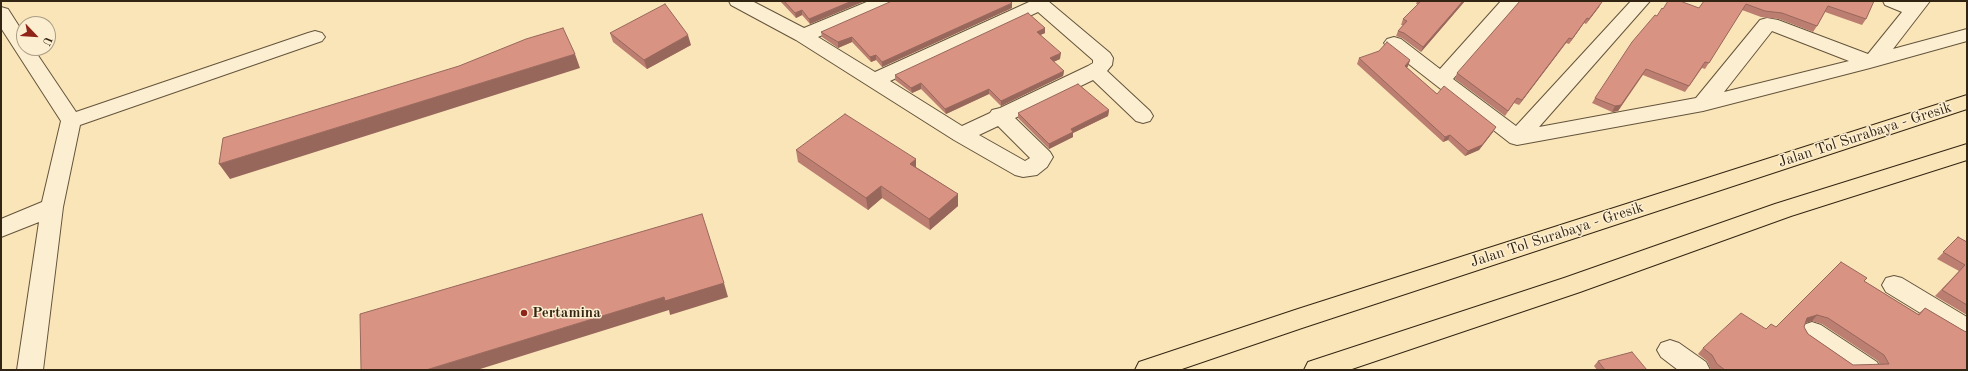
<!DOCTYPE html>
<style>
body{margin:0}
#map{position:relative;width:1968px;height:371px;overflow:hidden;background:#fae5b8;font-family:"Old Standard TT",serif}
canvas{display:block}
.frame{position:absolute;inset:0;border:2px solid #322412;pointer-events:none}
.north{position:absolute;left:16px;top:16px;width:40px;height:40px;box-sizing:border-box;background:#fceed1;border:1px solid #ab9d85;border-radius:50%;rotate:115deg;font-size:11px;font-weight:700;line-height:16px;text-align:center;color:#322412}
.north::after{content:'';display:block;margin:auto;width:14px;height:18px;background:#8f2418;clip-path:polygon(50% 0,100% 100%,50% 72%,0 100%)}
</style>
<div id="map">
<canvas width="1968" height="371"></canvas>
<div class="frame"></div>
<div class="north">U</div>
</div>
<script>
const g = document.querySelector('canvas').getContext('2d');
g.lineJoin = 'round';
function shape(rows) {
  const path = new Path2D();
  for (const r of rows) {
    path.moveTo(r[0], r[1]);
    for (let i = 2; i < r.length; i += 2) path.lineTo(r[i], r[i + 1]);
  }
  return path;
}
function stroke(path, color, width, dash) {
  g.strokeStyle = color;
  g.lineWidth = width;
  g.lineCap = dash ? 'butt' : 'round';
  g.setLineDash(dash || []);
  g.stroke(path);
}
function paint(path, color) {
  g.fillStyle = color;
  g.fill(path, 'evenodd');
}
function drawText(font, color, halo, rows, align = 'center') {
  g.font = font + ' "Old Standard TT",serif';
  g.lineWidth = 3;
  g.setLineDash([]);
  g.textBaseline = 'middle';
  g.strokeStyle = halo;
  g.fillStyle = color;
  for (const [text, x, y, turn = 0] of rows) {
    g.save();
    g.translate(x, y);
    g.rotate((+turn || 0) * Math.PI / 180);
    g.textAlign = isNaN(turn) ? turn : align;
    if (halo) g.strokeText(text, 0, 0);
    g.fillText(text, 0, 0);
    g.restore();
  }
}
const street = shape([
 [729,1,752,1,804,28,869,1,894,1,892,5,818,37,875,72,1029,2,1028,1,1048,1,1110,53,1113,58,1112,65,1107,71,1150,111,1153,116,1150,121,1143,123,1136,121,1093,80,1015,118,1050,152,1053,157,1047,167,1037,175,1023,177,1015,175,954,140,796,40,731,5,729,1],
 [1038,12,1093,60,1093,63,1088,66,1000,108,992,110,990,113,962,126,890,81,1038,12],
 [998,126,1030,158,1025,161,979,135,998,126],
 [1501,1,1520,1,1453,79,1516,126,1631,1,1650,1,1539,127,1696,98,1760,20,1767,18,1778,20,1868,54,1902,12,1885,5,1883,1,1930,1,1893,49,1967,29,1967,41,1870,68,1703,111,1517,145,1510,143,1387,47,1384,43,1387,39,1394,37,1401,39,1440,69,1501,1],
 [1772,31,1849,61,1724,92,1772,31],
 [1,7,8,9,24,34,24,48,33,48,76,112,308,33,315,31,322,33,325,37,322,41,80,125,63,207,43,370,17,370,39,222,1,237,1,219,42,202,61,121,1,28,1,7],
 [1894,276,1902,278,1967,317,1967,339,1958,336,1886,292,1882,285,1886,278,1894,276],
 [1812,322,1821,325,1877,362,1881,370,1848,370,1803,339,1800,332,1803,325,1812,322],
 [1670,340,1679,343,1706,362,1710,370,1678,370,1661,357,1657,350,1661,343,1670,340]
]);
const highway = shape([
 [1967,95,1967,109,1302,328,1179,370,1135,370,1139,362,1298,309,1967,95],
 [1967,144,1967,160,1791,216,1580,292,1349,370,1304,370,1308,362,1317,359,1564,278,1775,204,1967,144]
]);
stroke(street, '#64543c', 2);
stroke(highway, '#322412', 2);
paint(street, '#fceed1');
paint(highway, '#fae5b8');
paint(shape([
 [780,1,865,1,810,24,802,15,796,18],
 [1417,1,1465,1,1421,52,1402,38,1396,36,1398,31,1403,25,1401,25,1403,19,1418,4,1416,4],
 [1601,1,1599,7,1586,24,1584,23,1569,44,1566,43,1519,105,1514,103,1505,116,1455,79,1457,73],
 [1704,1,1874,1,1866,19,1862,25,1825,12,1817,26,1813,32,1779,19,1761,17,1742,10,1705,69,1702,68,1685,92,1643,75,1618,111,1612,112,1592,103,1595,98,1657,16,1663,9,1699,8],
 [1012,8,882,67,876,60,871,62,852,42,838,48,822,37,821,32],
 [1045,28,1045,33,1040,35,1060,59,1053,62,1064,71,1063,76,1001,106,989,94,946,114,921,89,912,93,895,80,895,75],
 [610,33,691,45,647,69,613,42],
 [1359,58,1410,60,1408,66,1407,68,1437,94,1493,132,1479,150,1465,156,1448,140,1443,142,1357,64],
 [1109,110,1108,116,1073,133,1073,137,1049,149,1018,118,1018,113],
 [796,150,916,159,916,167,958,194,958,206,930,230,882,198,868,210,798,162],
 [1958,237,1967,242,1967,315,1935,296,1959,271,1937,259],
 [1864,281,1918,314,1925,308,1964,331,1967,370,1711,370,1707,361,1698,354,1703,348,1766,329,1776,327],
 [1812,321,1822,324,1878,361,1880,365,1853,365,1808,334,1804,327,1806,323],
 [1598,361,1647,370,1597,370,1594,366]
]), '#bb7e71');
paint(shape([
 [852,1,865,1,810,24,809,19],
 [1463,1,1465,1,1421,52,1423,47],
 [1602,2,1599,7,1586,24,1589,19],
 [1012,3,1012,8,882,67,882,62],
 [802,10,802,15,796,18,795,13],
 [1587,18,1584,23,1569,44,1572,39],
 [1045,28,1045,33,1036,37,1037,32],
 [688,35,691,45,647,69,644,60],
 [852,37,852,42,838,48,838,42],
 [1569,38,1566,43,1519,105,1522,100],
 [1061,53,1060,59,1049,64,1050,58],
 [575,54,580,68,230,179,219,164],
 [876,55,876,60,871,62,870,57],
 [1410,60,1408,66,1403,72,1405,66],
 [1646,69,1618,111,1612,112,1615,106],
 [1064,71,1063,76,1001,106,1001,101],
 [921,83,921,89,912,93,911,88],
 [989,89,989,94,946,114,945,109],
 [1109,110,1108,116,1073,133,1073,137,1049,149,1049,144,1071,129],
 [1496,127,1493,132,1479,150,1465,156,1468,151],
 [1450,135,1448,140,1443,142,1445,137],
 [916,159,916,171,910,164],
 [881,186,882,198,868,210,866,198],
 [958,194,958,206,930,230,929,219],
 [724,283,728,297,670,315,669,310,477,370,426,370,664,297],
 [1817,315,1812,321,1802,324,1807,318]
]), '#98675c');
const building = shape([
 [784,1,852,1,809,19,802,10,795,13,784,1],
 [892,1,1010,1,1012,3,882,62,876,55,870,57,852,37,838,42,821,32,892,1],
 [1421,1,1463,1,1423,47,1404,33,1398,31,1407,21,1403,19,1421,1],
 [1520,1,1601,1,1602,2,1589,19,1587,18,1572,39,1569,38,1522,100,1517,98,1508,111,1457,73,1520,1],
 [1668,1,1680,1,1699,8,1704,1,1874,1,1866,19,1828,6,1817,26,1782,13,1765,11,1746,4,1709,63,1705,62,1689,86,1646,69,1621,105,1615,106,1595,98,1632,42,1655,15,1657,16,1662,8,1663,9,1668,1],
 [665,4,688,35,644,60,610,33,665,4],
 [1028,13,1045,28,1037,32,1061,53,1050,58,1064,71,1001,101,989,89,945,109,921,83,911,88,895,75,1028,13],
 [563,28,575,54,219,164,223,138,459,66,526,39,563,28],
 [1387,42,1410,60,1405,66,1437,94,1444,86,1496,127,1482,145,1468,151,1450,135,1445,137,1359,58,1379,51,1387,42],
 [1078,84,1109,110,1071,129,1073,132,1049,144,1018,113,1078,84],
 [845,114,916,159,910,164,958,194,929,219,881,186,866,198,796,150,845,114],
 [702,214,724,283,665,301,664,297,426,370,361,370,360,314,702,214],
 [1958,237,1967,242,1967,305,1942,290,1965,265,1943,252,1958,237],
 [1841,262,1867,278,1864,281,1919,315,1925,308,1964,331,1967,332,1967,370,1725,370,1717,364,1712,355,1703,348,1741,313,1766,329,1771,324,1776,327,1841,262],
 [1817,315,1828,318,1884,355,1889,364,1853,365,1808,334,1804,327,1807,318,1817,315],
 [1632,352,1647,370,1605,370,1598,361,1632,352]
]);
paint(building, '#d99383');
stroke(building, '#98675c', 1);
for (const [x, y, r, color] of [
 [524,313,4,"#8f2418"]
]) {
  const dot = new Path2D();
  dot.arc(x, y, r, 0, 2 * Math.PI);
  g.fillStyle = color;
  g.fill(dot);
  stroke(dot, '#fceed1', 1.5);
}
drawText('15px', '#322412', '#fceed1', [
 ["Jalan Tol Surabaya - Gresik",1865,135,-18],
 ["Jalan Tol Surabaya - Gresik",1557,235,-18]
]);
drawText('bold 15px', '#322412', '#fceed1', [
 ["Pertamina",532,313]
], 'left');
</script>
